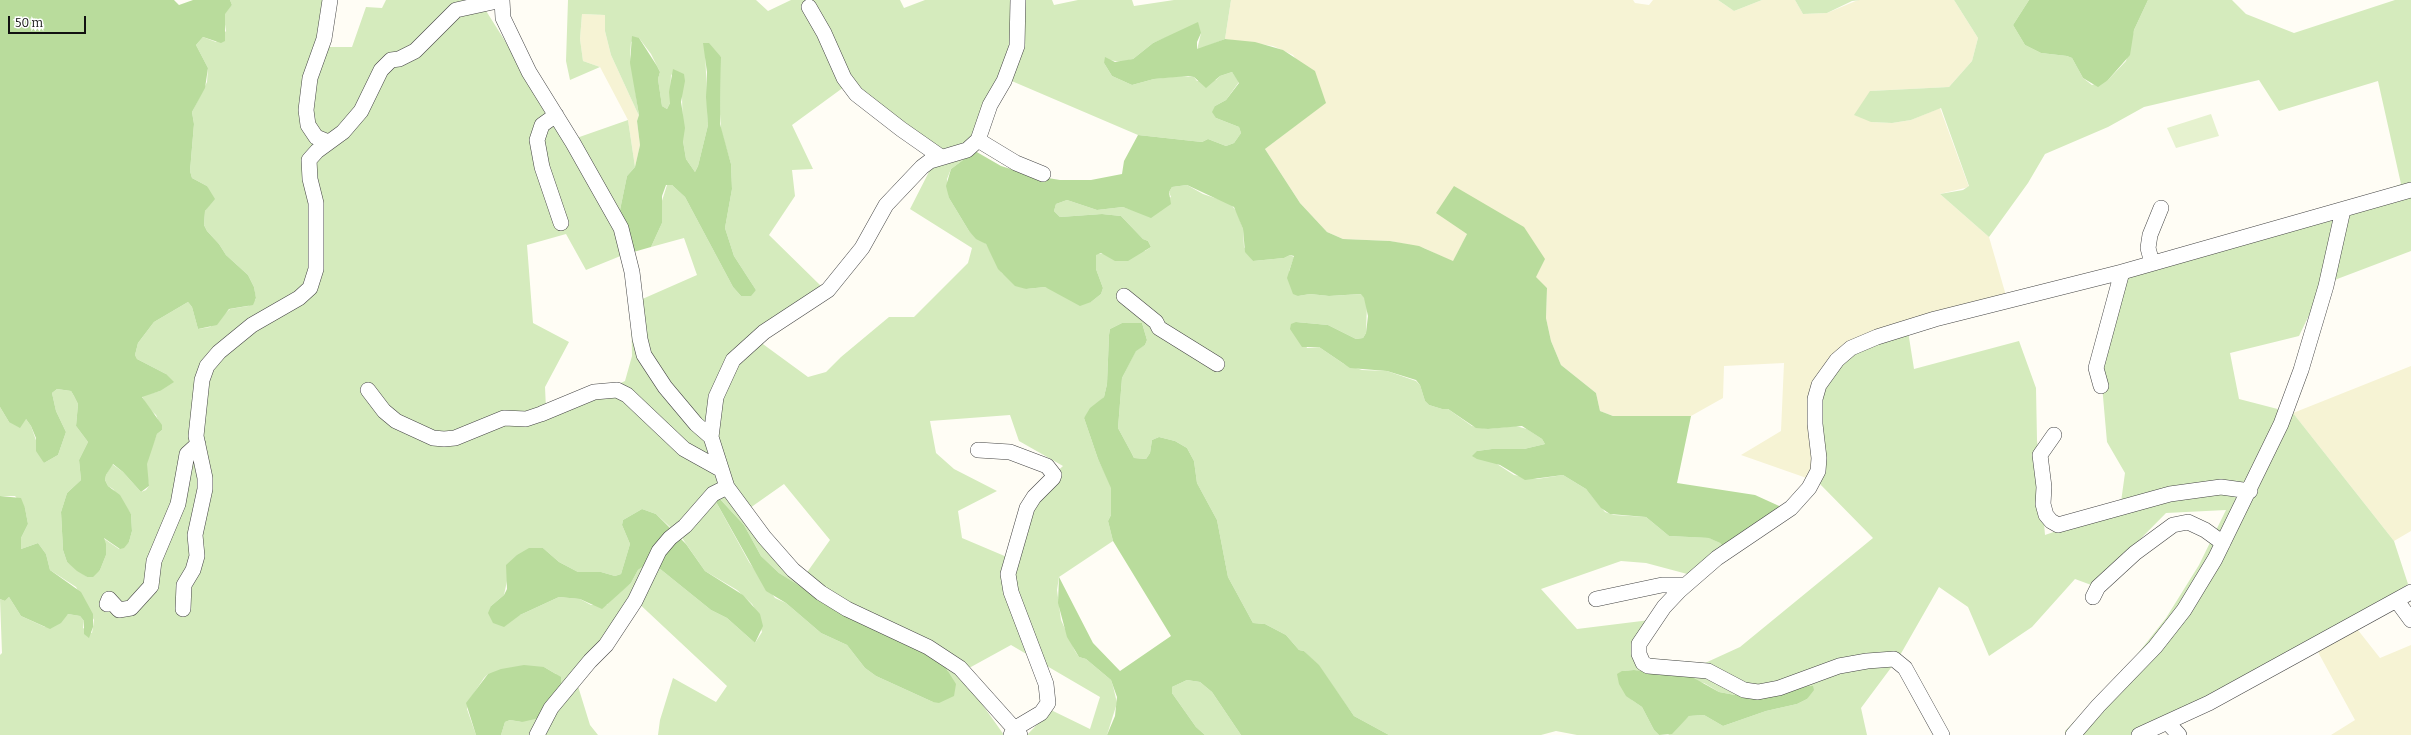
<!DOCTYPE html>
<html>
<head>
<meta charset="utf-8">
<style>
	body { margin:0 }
	#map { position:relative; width:2411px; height:735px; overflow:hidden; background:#fffdf5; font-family:Bitter,serif }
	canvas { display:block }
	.scale { position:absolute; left:8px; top:16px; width:78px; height:18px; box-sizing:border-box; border:2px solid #111; border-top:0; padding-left:5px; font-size:12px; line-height:14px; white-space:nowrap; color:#111; -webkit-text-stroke:3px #fff; paint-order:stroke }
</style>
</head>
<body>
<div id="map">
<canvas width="2411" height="735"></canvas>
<div class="scale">50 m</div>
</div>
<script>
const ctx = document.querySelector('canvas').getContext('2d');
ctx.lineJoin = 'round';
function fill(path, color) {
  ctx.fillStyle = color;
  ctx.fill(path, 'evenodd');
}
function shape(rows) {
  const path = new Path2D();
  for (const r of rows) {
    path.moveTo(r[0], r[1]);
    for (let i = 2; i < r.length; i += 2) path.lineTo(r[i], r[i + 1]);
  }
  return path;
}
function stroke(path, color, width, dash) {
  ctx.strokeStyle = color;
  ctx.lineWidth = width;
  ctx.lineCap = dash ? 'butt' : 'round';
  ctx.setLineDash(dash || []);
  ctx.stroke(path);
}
fill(shape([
	[1231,0,1633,0,1635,3,1649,5,1653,0,1718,0,1734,11,1762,0,1795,0,1803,14,1827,13,1858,0,1954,0,1978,38,1972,61,1949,87,1870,91,1871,122,1892,123,1911,120,1940,108,1969,187,1940,194,1989,237,2007,299,1908,331,1818,482,1741,455,1781,431,1784,363,1724,366,1723,398,1691,416,1613,416,1600,411,1596,393,1561,365,1551,341,1546,318,1547,288,1467,234,1453,262,1424,248,1390,241,1343,239,1327,232,1300,203,1265,149,1325,103,1293,55,1273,46,1225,39],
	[582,14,605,15,605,31,611,55,639,116,637,121,640,145,635,167,628,120,600,67,583,61,580,39],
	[2411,366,2411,531,2394,541,2293,413],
	[2354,625,2380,658,2411,645,2411,735,2331,735,2355,720,2312,641]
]), '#f6f3d4');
fill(shape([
	[230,0,335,0,328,47,352,47,366,7,382,8,386,0,496,0,483,6,568,141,628,120,635,167,627,176,620,210,623,255,586,270,566,234,527,245,533,323,569,342,545,387,546,409,599,393,625,381,632,356,631,304,697,275,684,238,651,247,662,223,661,204,667,185,672,185,685,197,733,287,741,296,756,290,734,256,725,228,732,189,731,164,721,130,720,114,721,57,705,48,708,125,698,166,695,172,686,159,683,141,682,95,671,74,670,103,667,109,662,106,658,79,660,72,651,54,639,38,631,42,630,55,639,116,611,55,605,31,605,15,582,14,580,39,583,61,600,67,570,80,566,61,568,0,756,0,768,11,791,0,900,0,904,8,925,0,1052,0,1054,5,1078,0,1132,0,1134,6,1174,0,1231,0,1225,39,1197,50,1201,33,1172,35,1153,43,1133,59,1121,62,1109,60,1104,63,1112,76,1132,85,1154,79,1181,76,1194,77,1197,81,1216,80,1220,76,1232,72,1239,82,1226,100,1215,106,1216,118,1239,127,1241,133,1234,143,1226,146,1208,139,1202,142,1138,135,1000,76,975,151,951,169,947,179,949,198,969,231,986,244,1002,273,1026,289,1045,287,1091,302,1101,294,1103,288,1096,269,1096,254,1145,251,1151,247,1148,241,1143,239,1121,216,1102,214,1060,217,1054,211,1056,204,1067,200,1097,210,1123,207,1135,211,1171,197,1169,192,1172,187,1187,185,1203,194,1230,203,1237,212,1243,229,1244,247,1253,261,1284,258,1290,255,1294,257,1289,271,1298,296,1310,294,1329,296,1362,294,1367,303,1366,333,1363,338,1356,339,1328,325,1296,322,1307,348,1319,347,1344,364,1362,370,1387,371,1416,381,1420,385,1425,401,1429,405,1442,409,1448,409,1472,426,1488,429,1516,426,1527,429,1542,439,1545,444,1524,449,1492,449,1477,451,1514,475,1537,479,1563,475,1586,489,1605,512,1614,515,1646,517,1669,536,1710,538,1720,543,1727,551,1691,575,1646,563,1621,561,1541,589,1577,629,1650,620,1645,658,1705,663,1740,647,1873,538,1818,482,1814,413,1836,360,1908,331,1914,369,2019,341,2036,388,2037,440,2045,535,2120,509,2125,473,2107,442,2101,374,2125,278,2329,213,2401,184,2378,81,2279,111,2259,80,2144,107,2108,127,2045,154,2028,183,1989,237,1940,194,1963,190,1969,186,1941,108,1911,120,1892,123,1871,122,1854,115,1870,91,1949,87,1972,61,1978,38,1954,0,2029,0,2013,25,2025,45,2041,53,2067,56,2072,58,2083,78,2092,85,2108,80,2126,61,2134,30,2148,0,2232,0,2246,14,2294,33,2395,0,2411,0,2411,251,2324,284,2299,336,2230,353,2239,399,2293,413,2394,541,2408,584,2354,625,2135,735,2066,735,2065,731,2128,666,2166,618,2199,565,2226,510,2166,513,2094,586,2075,579,2032,627,1989,656,1968,607,1939,587,1899,657,1861,708,1867,735,1668,735,1689,716,1704,715,1723,726,1766,711,1797,704,1807,699,1809,694,1735,695,1719,692,1704,683,1634,670,1622,671,1632,700,1642,707,1654,730,1659,735,1577,735,1556,731,1541,735,1389,735,1354,716,1318,665,1304,651,1299,650,1286,635,1265,624,1253,623,1228,577,1217,520,1197,483,1194,461,1187,448,1175,441,1159,437,1152,440,1150,453,1146,459,1134,458,1131,452,1118,428,1122,378,1136,350,1145,345,1147,340,1142,323,1122,323,1110,329,1109,335,1107,384,1104,397,1084,418,1098,459,1112,488,1111,515,1108,521,1113,541,1059,577,1057,590,1061,620,1075,651,1079,657,1086,659,1111,680,1113,686,1117,703,1107,735,1027,735,1051,710,1090,729,1100,697,1011,645,960,673,1004,735,658,735,660,720,673,678,716,702,727,686,633,598,577,683,590,725,598,735,501,735,505,722,510,720,522,722,556,674,544,667,538,667,488,674,484,678,470,699,467,709,476,735,0,735,0,655,2,653,0,599,5,601,9,597,21,616,45,627,68,614,80,616,84,621,83,628,92,633,94,620,76,587,50,570,46,554,38,543,21,549,21,538,28,524,25,508,15,496,0,496,0,407,9,422,26,419,31,426,44,463,58,455,66,432,56,411,52,393,57,389,71,391,74,396,78,404,76,426,88,442,79,460,81,480,67,493,61,512,63,550,67,562,87,577,100,570,106,555,103,538,119,549,129,542,132,531,131,514,113,489,108,486,105,480,106,475,112,464,123,472,141,492,146,490,149,486,146,469,148,457,157,434,162,430,156,415,147,407,142,396,160,391,166,374,137,359,135,355,138,343,154,322,188,302,192,307,198,329,210,327,230,309,248,306,256,299,254,287,248,275,226,255,219,244,207,231,204,225,205,211,211,202,207,186,192,178,190,171,194,124,192,112,207,82,208,68,196,45,203,37,216,42,226,31,224,18,225,13,232,5],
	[844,87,934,162,910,209,972,248,968,263,914,317,889,317,841,357,826,372,808,377,756,339,821,286,769,235,795,196,792,170,813,169,792,125],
	[1010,415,1019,441,1063,466,1033,494,1014,560,962,538,958,511,997,491,954,469,936,453,930,421],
	[784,484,830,540,803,578,740,515],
	[719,498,744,525,761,556,779,573,800,587,944,665,948,671,933,702,876,676,865,668,847,645,821,633,786,603,775,598,749,562,715,500],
	[642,509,656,514,682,538,705,571,737,590,752,604,755,609,762,632,755,643,727,618,711,610,654,564,648,563,638,570,631,583,609,600,607,605,591,605,580,599,559,597,520,615,491,606,504,595,507,581,543,548,559,562,578,572,601,572,615,576,621,574,630,544,622,525,623,520],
	[1718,0,1762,0,1734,11],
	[1795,0,1860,0,1852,1,1827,13,1803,14],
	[1187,680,1200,682,1212,692,1241,735,1205,735,1196,727,1172,693,1172,687]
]), '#d5ebbd');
fill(shape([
	[0,0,174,0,179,5,193,0,230,0,232,5,225,14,225,41,221,43,203,37,196,45,208,68,205,88,192,112,194,124,190,171,192,178,207,186,215,199,205,211,204,225,207,231,219,244,226,255,248,275,254,287,256,298,253,305,229,309,217,325,198,329,192,307,188,302,154,322,138,343,135,355,137,359,166,374,174,382,160,391,142,397,162,425,162,430,157,434,147,464,149,486,141,492,123,472,113,464,106,475,105,480,108,486,120,495,131,514,132,531,129,542,124,548,120,549,104,538,106,544,106,555,100,570,93,577,87,577,77,571,67,562,63,550,61,512,67,493,81,480,79,460,88,442,76,426,78,404,74,396,71,391,57,389,52,393,56,411,66,432,58,455,44,463,36,451,36,438,31,426,26,419,20,428,9,422,0,407],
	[2029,0,2148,0,2134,30,2130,55,2108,80,2098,87,2083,78,2072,58,2067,56,2041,53,2025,45,2013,25],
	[1198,22,1201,33,1197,42,1197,49,1225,39,1255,42,1283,50,1315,71,1326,103,1265,149,1300,203,1327,232,1343,239,1390,241,1419,246,1453,261,1467,234,1436,213,1454,186,1524,227,1545,259,1536,277,1547,288,1546,318,1551,341,1561,365,1596,393,1600,411,1613,416,1691,416,1677,483,1755,495,1788,510,1727,551,1720,543,1709,538,1669,536,1646,517,1610,514,1601,508,1586,489,1563,475,1525,480,1500,465,1477,459,1472,456,1477,451,1492,449,1524,449,1545,444,1542,439,1522,426,1488,429,1476,428,1448,409,1442,409,1429,405,1425,401,1420,385,1416,380,1387,371,1350,368,1319,347,1302,347,1290,329,1291,324,1296,322,1328,325,1356,339,1363,338,1366,333,1368,316,1364,298,1361,294,1329,296,1310,294,1298,296,1293,294,1287,278,1294,256,1290,255,1284,258,1253,261,1245,252,1243,229,1234,207,1187,185,1172,187,1169,192,1171,204,1151,218,1123,207,1097,210,1067,200,1056,204,1054,211,1060,217,1102,214,1121,216,1143,239,1148,241,1151,247,1128,261,1115,261,1101,253,1096,255,1096,269,1103,288,1101,294,1091,302,1080,306,1045,287,1026,289,1015,286,998,269,986,244,976,239,969,231,949,198,946,186,951,169,975,151,1001,166,1030,175,1060,180,1091,180,1122,174,1124,161,1138,135,1202,142,1208,139,1226,146,1234,143,1241,133,1239,127,1216,118,1212,112,1215,106,1226,100,1239,83,1232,72,1220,76,1206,88,1194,77,1188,76,1154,79,1132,85,1112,76,1104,63,1105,57,1115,62,1133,59,1153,43],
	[632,36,639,38,657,66,660,72,658,79,662,106,667,109,670,103,669,92,673,69,684,74,685,81,681,102,685,128,683,141,686,159,695,172,698,166,708,125,706,97,707,72,703,43,709,43,721,57,720,124,731,164,732,189,725,228,734,256,756,290,751,296,741,296,733,287,685,197,672,185,666,185,662,196,662,223,651,247,623,255,620,210,627,176,635,167,640,145,637,121,639,115,630,63],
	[1122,323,1142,323,1147,340,1145,345,1136,351,1122,378,1118,428,1131,452,1134,458,1146,459,1150,453,1152,440,1159,437,1175,441,1187,448,1194,461,1197,483,1217,520,1228,577,1253,623,1265,624,1286,635,1299,650,1304,651,1319,665,1354,716,1389,735,1241,735,1212,692,1200,682,1187,680,1172,687,1172,693,1196,727,1205,735,1107,735,1115,716,1117,697,1111,680,1086,659,1079,657,1067,637,1058,603,1059,577,1093,643,1120,671,1171,636,1113,541,1108,521,1111,515,1111,488,1098,459,1084,418,1090,408,1104,397,1107,384,1109,335,1110,329],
	[0,496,21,498,25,508,28,524,21,538,21,549,38,543,46,554,50,570,81,592,93,614,93,627,89,638,84,634,84,621,80,616,68,614,61,623,50,629,21,616,9,597,5,601,0,599],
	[719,498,744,525,761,556,779,573,806,590,826,595,944,665,956,684,954,696,939,703,933,702,876,676,865,668,847,645,821,633,786,603,766,591,715,500],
	[642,509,656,514,686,544,705,571,743,595,760,614,763,626,755,643,727,618,711,610,654,564,648,563,638,570,631,583,602,609,580,599,559,597,520,615,504,627,493,623,488,613,491,606,504,595,507,589,506,565,517,555,529,548,543,548,559,562,578,572,601,572,615,576,621,574,630,544,622,525,623,520],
	[524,665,544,667,561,677,561,684,540,716,535,719,522,722,510,720,505,722,501,735,476,735,466,703,488,674,501,669],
	[1634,670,1692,677,1719,692,1735,695,1795,687,1813,686,1814,690,1807,699,1797,704,1766,711,1723,726,1704,715,1689,716,1672,734,1659,735,1654,730,1642,707,1626,696,1619,684,1617,674,1622,671]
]), '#b9dc9c');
fill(shape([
	[2211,114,2219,136,2176,148,2167,128]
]), '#e6f2cf');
const minor = shape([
	[502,0,503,18,529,72,573,143,621,228,632,272,640,339,644,355,665,387,696,424,711,437],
	[1018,0,1017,46,1004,81,990,105,978,140,967,150,930,161,922,167,886,205,862,248,828,290,764,332,733,360,716,397,711,437,727,487,764,537,793,570,821,593,847,609,928,647,960,668,1020,735],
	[809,7,824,33,844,78,856,94,901,129,941,157],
	[556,115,542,125,537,140,542,167,561,223],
	[978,140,1016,163,1043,174],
	[328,142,316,137,308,125,306,110,310,78,324,39,330,0],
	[2152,263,2148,248,2150,235,2161,208],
	[1124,296,1156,322,1159,328,1217,364],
	[2101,386,2096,368,2122,272],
	[368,390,384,411,396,421,433,438,444,439,455,438,504,418,526,419,541,414,594,392,617,390,627,395,684,449,720,469],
	[2054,435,2040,455,2044,487,2043,504,2046,515,2051,521,2058,525,2170,494,2221,487,2250,491],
	[978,450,1010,452,1047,466,1054,475,1053,478,1034,497,1027,508,1008,574,1011,592,1046,684,1048,703,1041,713,1014,729,1011,735],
	[2093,597,2098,587,2135,553,2173,525,2188,522,2205,530,2223,543],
	[1596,599,1662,585,1685,585],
	[2397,601,2411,620],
	[107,604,109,599,119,610,131,608,151,586,154,561,178,504,187,454,198,444],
	[183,609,184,585,193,570,197,556,195,535,205,489,205,478,196,436,202,380,207,366,219,352,252,325,299,298,310,288,316,269,316,203,310,179,309,160,317,151,343,132,361,111,381,70,391,60,399,59,415,51,456,10,502,0],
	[2168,723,2179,735],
	[537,735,551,708,590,661,606,645,635,601,659,551,670,538,685,526,713,494,727,487],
	[1942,735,1905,668,1894,659,1867,661,1839,666,1779,688,1758,692,1744,690,1708,671,1648,666,1643,663,1639,654,1639,644,1664,607,1679,591,1717,558,1791,508,1809,488,1818,471,1819,458,1815,424,1815,399,1819,385,1837,360,1851,348,1877,337,1935,319,2122,272,2411,190],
	[2073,735,2098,706,2155,647,2184,610,2215,559,2281,424,2301,370,2326,286,2343,210],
	[2139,735,2209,703,2411,592]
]);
stroke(minor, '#444', 16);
stroke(minor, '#fff', 15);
</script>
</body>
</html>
